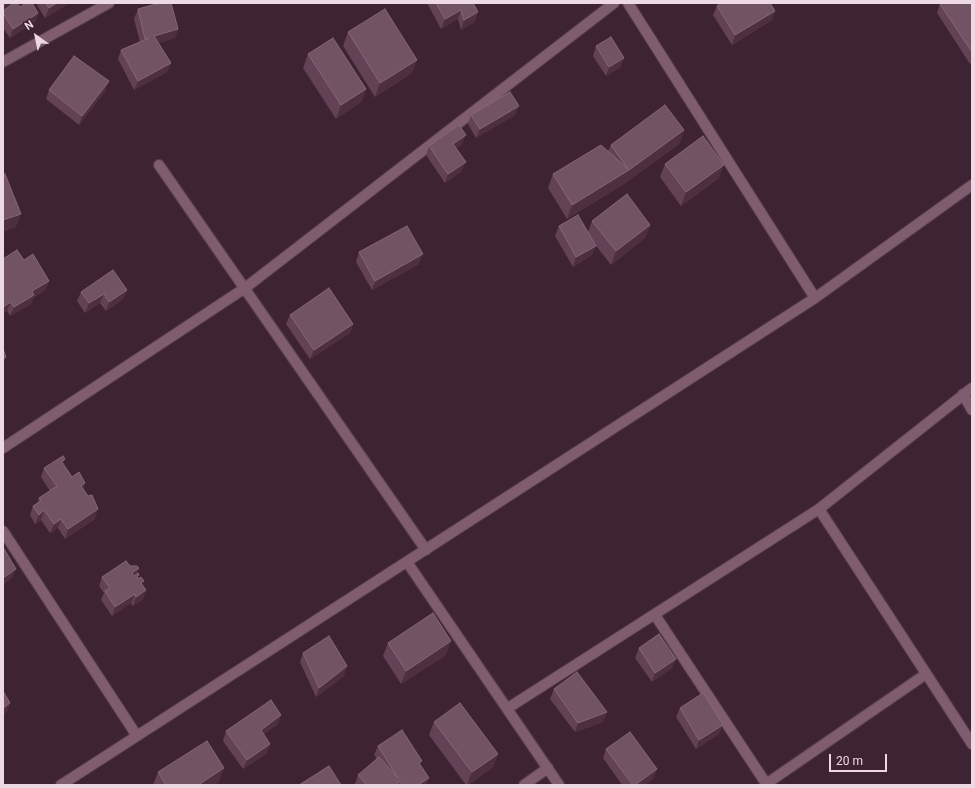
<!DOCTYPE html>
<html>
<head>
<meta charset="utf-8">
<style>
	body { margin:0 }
	#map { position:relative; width:975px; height:788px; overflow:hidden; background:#3e2332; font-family:Roboto,sans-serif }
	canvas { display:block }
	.frame { position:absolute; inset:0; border:4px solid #ecd9e3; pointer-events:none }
	.north { position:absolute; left:16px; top:16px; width:40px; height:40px; -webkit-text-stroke:3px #3e2332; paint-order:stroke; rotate:327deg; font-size:11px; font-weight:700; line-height:16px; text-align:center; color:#ecd9e3 }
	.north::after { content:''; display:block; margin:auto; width:14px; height:18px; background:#ecd9e3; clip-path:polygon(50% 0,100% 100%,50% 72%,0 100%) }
	.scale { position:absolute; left:829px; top:754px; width:58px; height:18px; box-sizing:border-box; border:2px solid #ecd9e3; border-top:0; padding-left:5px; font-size:12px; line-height:14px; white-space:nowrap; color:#ecd9e3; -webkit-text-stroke:3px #3e2332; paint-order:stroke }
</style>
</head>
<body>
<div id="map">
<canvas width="975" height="788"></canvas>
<div class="frame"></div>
<div class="north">N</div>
<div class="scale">20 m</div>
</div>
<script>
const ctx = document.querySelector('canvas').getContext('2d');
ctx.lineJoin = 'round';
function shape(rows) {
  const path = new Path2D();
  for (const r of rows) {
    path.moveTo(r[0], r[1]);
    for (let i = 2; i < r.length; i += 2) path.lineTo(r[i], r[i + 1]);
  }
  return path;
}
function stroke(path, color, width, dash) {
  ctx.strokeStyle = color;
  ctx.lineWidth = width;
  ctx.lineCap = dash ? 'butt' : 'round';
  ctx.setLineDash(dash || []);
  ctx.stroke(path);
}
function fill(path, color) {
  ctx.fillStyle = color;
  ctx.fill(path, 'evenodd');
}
const minor = shape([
	[628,3,815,298],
	[3,62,109,3],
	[159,165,426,550],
	[963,394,972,410],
	[3,448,245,288,614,3],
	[819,509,972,744],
	[3,531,137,736],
	[407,562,559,785],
	[655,615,767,785],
	[508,708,819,509,972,388],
	[766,784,926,674],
	[61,785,815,298,972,185],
	[524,785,548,768]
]);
stroke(minor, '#5a404e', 12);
stroke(minor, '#7f5d6f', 10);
fill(shape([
	[3,3,20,7,38,13,35,22,10,38,3,28],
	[38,3,69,3,45,18,37,5],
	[427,3,473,3,475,22,461,30,458,19,441,29],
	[972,3,972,62,970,64,937,13,940,4],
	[717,6,775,11,772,20,732,45,713,15],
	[138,9,178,29,175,38,158,43,171,63,167,72,134,90,118,59,121,50,140,42,134,19],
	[348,32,412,73,375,97,343,46],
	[596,46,621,67,606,76,593,56],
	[308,54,366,89,361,102,336,119,303,68],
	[109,81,105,91,79,125,46,99,49,90],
	[471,115,515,115,476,138,468,124],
	[684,130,679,144,624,184,567,219,548,188,553,174,608,151,611,145],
	[462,144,456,148,462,171,445,183,426,155,429,146],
	[665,164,719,178,681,206,660,177],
	[592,221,650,225,645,238,611,265,594,243,592,255,573,267,555,236,559,226,588,232],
	[359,252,419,264,372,290,356,262],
	[24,260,49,281,45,290,33,298,31,304,10,316,7,311],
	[127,290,123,299,106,311,100,303,85,313,77,301,81,292],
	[290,315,353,324,350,333,310,359,286,324],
	[63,464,72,477,85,483,83,489,95,519,65,539,58,528,50,533,41,520,35,524,30,515,33,506,37,504,39,498,50,491,41,477,44,468],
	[130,566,139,568,137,574,138,578,142,586,143,599,133,606,131,603,112,616,101,600,104,593,99,586,102,577],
	[388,643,446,655,401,684,383,656],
	[639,648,676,659,672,668,652,682,635,658],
	[303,653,344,676,316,697,300,662],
	[554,689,607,712,603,722,575,732,550,699],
	[680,708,719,734,696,749,676,717],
	[434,722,498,754,493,767,468,785,466,785,429,735],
	[278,724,264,734,267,753,243,769,223,741,226,731],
	[378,746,420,765,426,785,356,785,355,784,358,775,377,759,374,755],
	[606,749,654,778,645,785,622,785,603,758],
	[158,772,219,782,214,785,153,785]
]), '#624254');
fill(shape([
	[4,3,15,3,3,11,3,4],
	[57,3,69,3,45,18,49,8],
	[461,10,458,19,441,29,445,19],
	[775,11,772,20,732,45,735,35],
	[478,12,475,22,461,30,464,20],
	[38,13,35,22,10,38,13,29],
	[178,29,175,38,150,45,154,36],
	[624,58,621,67,606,76,609,67],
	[417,60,412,73,375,97,380,83],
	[171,63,167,72,134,90,138,81],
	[109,81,105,91,79,125,82,116],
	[366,89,361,102,336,119,341,105],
	[519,106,515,115,476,138,480,129],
	[684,130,679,144,624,184,567,219,572,205],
	[466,135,462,144,449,153,453,144],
	[466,162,462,171,445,183,448,174],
	[724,165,719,178,681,206,686,192],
	[21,214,16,227,3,232,3,220],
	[650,225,645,238,611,265,616,251],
	[596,246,592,255,573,267,576,257],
	[423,254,419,264,372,290,375,281],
	[49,281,45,290,33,298,31,304,10,316,14,307,32,291],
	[127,290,123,299,106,311,109,302],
	[104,294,100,303,85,313,89,303],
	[11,302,7,311,3,314,3,307],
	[353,324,350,333,310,359,314,350],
	[6,357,3,366,3,359],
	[85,483,82,492,81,486],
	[98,509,95,519,65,539,68,529],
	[44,510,41,520,35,524,39,515],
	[61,519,58,528,50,533,54,524],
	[139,568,136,577,128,582,132,573],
	[16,569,12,578,3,585,3,578],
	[146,590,143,599,133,606,136,597],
	[135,594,131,603,112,616,115,607],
	[451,641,446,655,401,684,406,671],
	[676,659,672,668,652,682,655,673],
	[347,666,344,676,316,697,319,688],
	[10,703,7,712,3,715,3,708],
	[607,712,603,722,575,732,578,723],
	[281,715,278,724,257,739,261,730],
	[723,725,719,734,696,749,699,740],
	[270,744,267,753,243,769,247,760],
	[498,754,493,767,468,785,467,785,472,772],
	[224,768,219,782,214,785,198,785],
	[657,769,654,778,645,785,635,785],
	[429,778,426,785,418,785]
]), '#4e2f40');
const building = shape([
	[14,3,17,3,20,7,26,3,32,3,38,13,13,29,3,13,3,11,14,3],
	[45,3,57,3,49,8,45,3],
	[160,3,171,3,178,29,154,36,171,63,138,81,121,50,149,38,145,39,138,9,160,3],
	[436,3,473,3,478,12,464,20,461,10,445,19,436,3],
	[721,3,770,3,775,11,735,35,717,6,721,3],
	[941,3,972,3,972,52,940,4,941,3],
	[385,9,417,60,380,83,348,32,385,9],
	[611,37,624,58,609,67,596,46,611,37],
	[333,38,366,89,341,105,308,54,333,38],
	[74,56,109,81,82,116,49,90,74,56],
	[510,92,519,106,480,129,471,115,510,92],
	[665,105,684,130,629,170,572,205,553,174,601,145,628,169,611,145,665,105],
	[459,125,466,135,453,144,466,162,448,174,429,146,459,125],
	[703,136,724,165,686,192,665,164,703,136],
	[5,174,21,214,3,220,3,175,5,174],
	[627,194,650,225,616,251,592,221,627,194],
	[578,215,596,246,576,257,559,226,578,215],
	[407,226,423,254,375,281,359,252,407,226],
	[17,250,24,260,33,254,49,281,32,291,34,295,14,307,11,302,3,307,3,259,17,250],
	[113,270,127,290,109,302,104,294,89,303,81,292,113,270],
	[329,288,353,324,314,350,290,315,329,288],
	[3,349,6,357,3,359,3,349],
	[63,456,65,459,62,462,72,477,79,472,85,483,81,486,88,496,92,495,98,509,68,529,61,519,54,524,44,510,39,515,33,506,41,501,39,498,57,486,44,468,63,456],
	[3,547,16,569,3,578,3,547],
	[126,561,130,566,137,566,139,568,132,573,134,576,138,573,139,575,137,577,138,579,141,577,144,581,141,583,146,590,136,597,135,594,115,607,105,591,110,588,102,577,126,561],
	[433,613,451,641,406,671,388,643,433,613],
	[659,634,676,659,655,673,639,648,659,634],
	[329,636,347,666,319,688,303,653,329,636],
	[577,672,607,712,578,723,554,689,577,672],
	[3,691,10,703,3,708,3,691],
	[703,693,723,725,699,740,680,708,703,693],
	[271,700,281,715,261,730,270,744,247,760,226,731,271,700],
	[460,703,498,754,472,772,434,722,460,703],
	[402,730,422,761,419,763,429,778,418,785,403,785,400,781,396,785,367,785,358,775,379,757,398,778,378,746,402,730],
	[630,732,657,769,635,785,633,785,606,749,630,732],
	[207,741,224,768,198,785,166,785,158,772,207,741],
	[329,766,341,785,299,785,329,766]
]);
fill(building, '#715363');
stroke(building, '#846877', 1);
</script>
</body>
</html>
